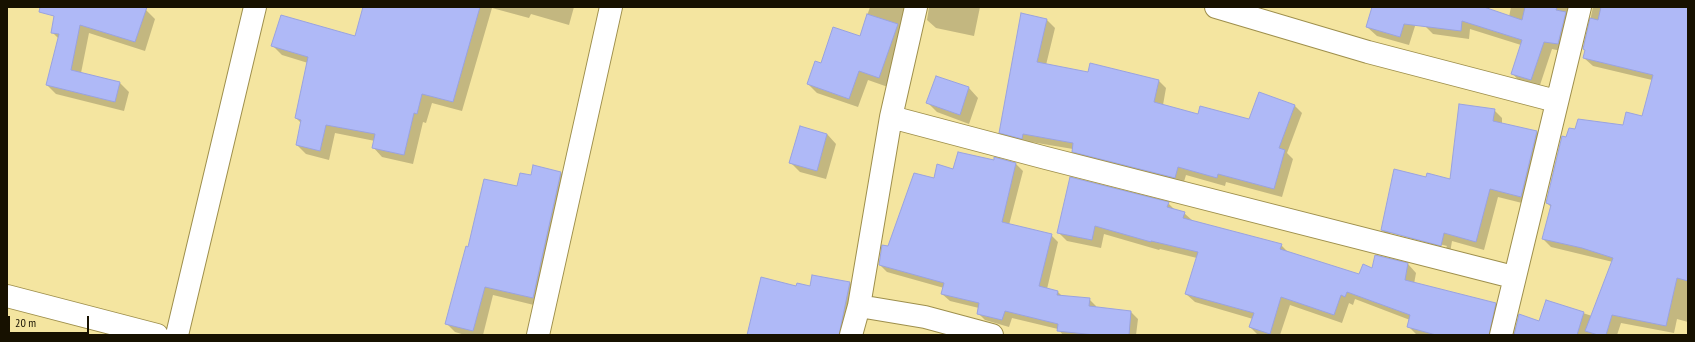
<!DOCTYPE html>
<html>
<head>
<meta charset="utf-8">
<style>
	body { margin:0 }
	#map { position:relative; width:1695px; height:342px; overflow:hidden; background:#f4e5a0; font-family:"PT Sans Narrow",sans-serif }
	canvas { display:block }
	.frame { position:absolute; inset:0; border:8px solid #171100; pointer-events:none }
	.scale { position:absolute; left:8px; top:316px; width:81px; height:18px; box-sizing:border-box; border:2px solid #171100; border-top:0; padding-left:5px; font-size:12px; line-height:14px; white-space:nowrap; color:#171100; -webkit-text-stroke:3px #f4e5a0; paint-order:stroke }
</style>
</head>
<body>
<div id="map">
<canvas width="1695" height="342"></canvas>
<div class="frame"></div>
<div class="scale">20 m</div>
</div>
<script>
const ctx = document.querySelector('canvas').getContext('2d');
ctx.lineJoin = 'round';
function fill(path, color) {
  ctx.fillStyle = color;
  ctx.fill(path, 'evenodd');
}
function shape(rows) {
  const path = new Path2D();
  for (const r of rows) {
    path.moveTo(r[0], r[1]);
    for (let i = 2; i < r.length; i += 2) path.lineTo(r[i], r[i + 1]);
  }
  return path;
}
function stroke(path, color, width, dash) {
  ctx.strokeStyle = color;
  ctx.lineWidth = width;
  ctx.lineCap = dash ? 'butt' : 'round';
  ctx.setLineDash(dash || []);
  ctx.stroke(path);
}
fill(shape([
	[57,7,136,7,146,10,155,19,145,51,89,33,81,73,120,83,129,92,124,111,56,94,47,85,59,39,52,32],
	[410,7,574,7,569,25,531,14,529,18,492,8,462,111,432,103,426,123,423,122,413,164,382,157,373,147,375,141,335,133,329,160,306,154,297,145,302,124,296,118,308,63,282,55,273,46,356,37],
	[870,7,916,7,888,87,868,80,858,107,817,93,808,84,822,64,860,37],
	[929,7,980,7,974,36,936,28,927,20],
	[1373,7,1385,7,1416,23,1409,45,1377,36,1367,27],
	[1430,7,1481,7,1509,17,1511,7,1579,7,1566,52,1552,49,1539,88,1520,82,1512,73,1521,45,1470,29,1469,39,1433,34,1425,26],
	[1593,7,1642,7,1688,37,1688,322,1677,319,1674,333,1621,323,1617,335,1514,335,1520,315,1540,322,1547,301,1592,316,1613,262,1551,247,1543,239,1551,207,1547,203,1567,138,1576,131,1624,126,1643,117,1652,80,1593,66,1584,58,1586,51,1584,49],
	[1047,20,1055,28,1046,65,1089,73,1158,80,1166,88,1163,105,1198,115,1250,120,1294,105,1302,113,1287,153,1293,159,1282,197,1226,182,1225,186,1186,175,1183,185,1081,159,1073,151,1073,149,1031,142,1030,146,1008,140,1000,132],
	[936,77,969,88,978,98,969,124,937,112,928,103],
	[1494,110,1502,118,1502,124,1537,132,1545,140,1530,205,1498,197,1484,250,1452,241,1450,253,1390,238,1382,230,1427,178,1450,180],
	[1390,232,1447,246,1446,248,1390,234],
	[827,134,836,144,826,179,800,172,791,163],
	[994,162,1016,164,1023,171,1009,225,1051,235,1058,242,1047,289,1058,292,1062,296,1089,299,1096,306,1096,308,1131,312,1138,319,1136,335,1063,335,1058,329,1012,318,1009,327,985,320,978,313,979,308,950,301,942,294,944,288,887,272,880,265,889,248,934,179,954,170],
	[534,167,561,173,570,182,542,307,493,295,483,335,465,335,455,332,447,324,468,248,517,187,531,176],
	[1168,203,1175,210,1184,213,1193,221,1281,245,1288,252,1360,276,1373,269,1376,256,1408,264,1416,273,1414,284,1495,304,1504,312,1499,335,1417,335,1408,326,1410,320,1355,299,1353,305,1349,303,1342,323,1290,305,1280,335,1258,335,1250,327,1253,319,1195,302,1186,294,1197,258,1160,249,1159,250,1104,234,1101,248,1067,241,1058,232],
	[813,276,850,283,858,291,848,335,748,335,797,287,811,287]
]), '#0003');
const building = shape([
	[40,7,147,7,135,42,80,25,71,70,120,82,115,102,46,85,59,34,51,33,54,16,39,12,40,7],
	[363,7,480,7,453,102,422,94,417,114,414,113,404,155,372,148,375,134,326,125,320,151,296,145,301,120,295,118,308,57,271,46,281,15,355,36,363,7],
	[1372,7,1484,7,1522,20,1525,7,1557,7,1556,10,1566,12,1558,44,1544,42,1531,80,1511,74,1522,40,1462,21,1461,31,1404,24,1400,37,1366,27,1372,7],
	[1601,7,1688,7,1688,281,1677,278,1666,326,1612,315,1606,335,1598,335,1585,331,1613,258,1582,248,1542,239,1551,205,1546,203,1562,136,1566,137,1569,128,1575,129,1578,119,1623,125,1626,112,1642,116,1653,75,1583,58,1585,50,1583,49,1590,18,1598,20,1601,7],
	[1021,13,1047,19,1037,62,1088,72,1090,63,1159,80,1154,102,1198,114,1200,106,1249,119,1259,92,1295,105,1279,148,1285,150,1274,189,1218,174,1217,178,1178,167,1175,178,1072,152,1073,143,1023,134,1022,139,999,133,1021,13],
	[867,14,898,24,879,78,859,71,849,99,807,84,815,61,821,63,833,27,860,36,867,14],
	[936,76,969,87,960,115,926,103,936,76],
	[1459,104,1495,109,1493,121,1537,131,1521,197,1490,189,1476,242,1444,233,1441,246,1381,230,1394,169,1426,177,1427,173,1450,179,1459,104],
	[800,126,827,134,817,171,789,163,800,126],
	[958,152,994,160,994,157,1016,163,1002,222,1052,234,1039,286,1058,291,1057,295,1090,298,1089,306,1131,311,1129,335,1095,335,1057,331,1058,324,1005,311,1002,320,977,314,979,303,941,294,944,283,879,265,882,245,888,246,914,173,934,178,937,164,953,169,958,152],
	[533,165,561,172,533,298,485,287,473,331,445,324,466,246,468,247,484,179,517,186,520,173,531,175,533,165],
	[1070,177,1169,202,1167,207,1185,212,1183,218,1282,244,1280,249,1359,274,1363,264,1372,268,1375,255,1408,263,1405,280,1496,303,1489,335,1436,335,1407,327,1410,315,1347,292,1345,297,1341,295,1334,315,1281,297,1270,334,1249,327,1254,313,1185,294,1198,252,1151,241,1151,242,1095,226,1092,240,1057,233,1070,177],
	[812,275,850,282,839,335,747,335,761,277,796,286,797,283,810,286,812,275],
	[1546,300,1584,312,1577,335,1514,335,1519,314,1539,321,1546,300]
]);
fill(building, '#afb9f7');
stroke(building, '#99a2df', 1);
const street = shape([
	[1216,7,1368,52,1556,101],
	[891,117,1046,158,1513,277],
	[7,296,157,335],
	[859,306,925,317,992,335],
	[177,335,255,7],
	[538,335,611,7],
	[851,335,859,306,891,117,916,7],
	[1501,335,1580,7]
]);
stroke(street, '#9e8f4c', 24);
stroke(street, '#fff', 22);
</script>
</body>
</html>
